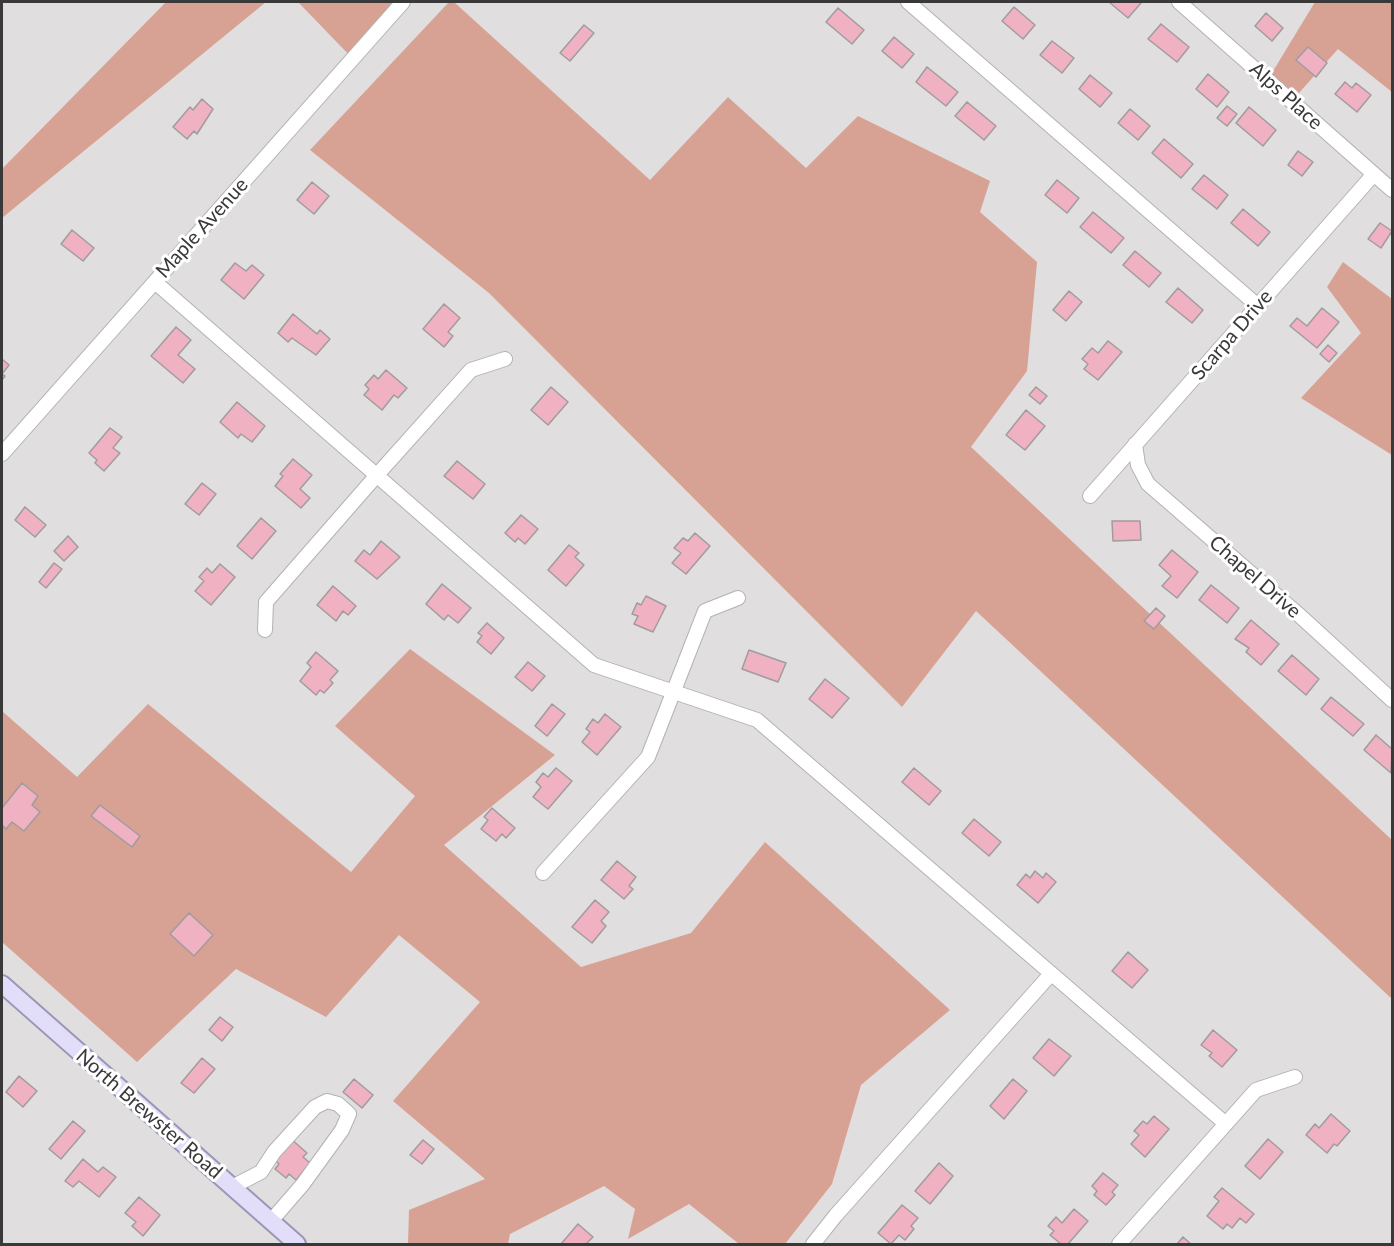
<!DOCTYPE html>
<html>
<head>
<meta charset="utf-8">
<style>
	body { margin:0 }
	#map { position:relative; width:1394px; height:1246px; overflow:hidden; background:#e1dee0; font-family:Lato,sans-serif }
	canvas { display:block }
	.frame { position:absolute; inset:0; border:3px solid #3a393a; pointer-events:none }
</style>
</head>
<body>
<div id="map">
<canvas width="1394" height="1246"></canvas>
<div class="frame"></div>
</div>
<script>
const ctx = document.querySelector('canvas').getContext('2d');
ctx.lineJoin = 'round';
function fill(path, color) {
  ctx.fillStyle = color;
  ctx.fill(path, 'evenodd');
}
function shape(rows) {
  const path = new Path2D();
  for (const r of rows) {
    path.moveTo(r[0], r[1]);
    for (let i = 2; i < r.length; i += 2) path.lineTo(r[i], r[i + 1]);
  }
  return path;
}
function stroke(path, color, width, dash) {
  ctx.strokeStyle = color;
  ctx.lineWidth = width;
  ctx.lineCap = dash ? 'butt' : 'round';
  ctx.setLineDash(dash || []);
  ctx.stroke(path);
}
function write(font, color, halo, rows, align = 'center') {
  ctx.font = font + ' Lato,sans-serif';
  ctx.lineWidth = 6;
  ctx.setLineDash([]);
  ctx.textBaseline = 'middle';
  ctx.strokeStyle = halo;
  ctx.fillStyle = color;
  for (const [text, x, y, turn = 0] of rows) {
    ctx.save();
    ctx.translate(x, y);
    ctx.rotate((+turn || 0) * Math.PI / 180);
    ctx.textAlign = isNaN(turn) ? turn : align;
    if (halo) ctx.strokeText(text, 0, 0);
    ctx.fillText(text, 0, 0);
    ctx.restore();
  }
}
fill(shape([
	[166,2,266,2,2,218,2,169],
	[298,2,406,2,355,61],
	[449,2,454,2,650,180,728,97,806,168,858,116,990,181,980,212,1037,262,1027,371,971,447,1392,840,1392,999,976,611,902,707,489,293,310,150],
	[1315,2,1392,2,1392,92,1338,49,1291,102,1267,81],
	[1343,262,1392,299,1392,455,1301,398,1361,333,1327,287],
	[410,649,555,755,444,845,581,967,691,933,765,842,950,1010,861,1085,832,1184,785,1244,739,1244,689,1204,628,1239,635,1209,604,1186,510,1234,508,1244,408,1244,409,1210,485,1179,393,1101,480,1002,399,935,326,1017,236,969,137,1062,2,942,2,711,77,777,148,704,351,872,415,796,335,726]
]), '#d7a293');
const building = shape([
	[1109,2,1139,2,1141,3,1128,18,1109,2],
	[1014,7,1035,25,1023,39,1002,21,1014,7],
	[838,8,864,30,852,44,826,22,838,8],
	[1266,13,1283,28,1272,41,1255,26,1266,13],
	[1161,24,1189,47,1177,62,1148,39,1161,24],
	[584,25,594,33,570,61,560,53,584,25],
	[894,37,914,54,902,68,882,51,894,37],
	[1052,41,1074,58,1062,73,1040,55,1052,41],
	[1308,47,1327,63,1316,77,1296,60,1308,47],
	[927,67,958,92,946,106,916,82,927,67],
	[1208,74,1229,92,1217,107,1196,89,1208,74],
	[1090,75,1112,93,1100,107,1079,89,1090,75],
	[1345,82,1352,88,1356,83,1371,95,1357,112,1335,94,1345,82],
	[202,99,213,109,197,134,194,131,187,139,173,127,190,107,193,110,202,99],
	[967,102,996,126,984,140,955,116,967,102],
	[1227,106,1237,114,1227,126,1217,118,1227,106],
	[1249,107,1276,130,1263,146,1236,123,1249,107],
	[1130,109,1150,126,1138,140,1118,123,1130,109],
	[1164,139,1193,164,1181,178,1152,153,1164,139],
	[1298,151,1313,162,1302,176,1288,165,1298,151],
	[1204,175,1228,195,1217,209,1192,189,1204,175],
	[1057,180,1079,198,1067,213,1045,195,1057,180],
	[312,182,329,196,314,214,297,200,312,182],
	[1243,209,1270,232,1258,246,1231,223,1243,209],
	[1093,212,1124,238,1111,253,1080,227,1093,212],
	[1380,223,1392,231,1381,248,1368,239,1380,223],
	[72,230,94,248,83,261,61,244,72,230],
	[1135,251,1161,273,1149,287,1123,265,1135,251],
	[235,263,246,271,252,265,264,275,244,299,221,280,235,263],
	[1178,288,1203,310,1192,323,1166,302,1178,288],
	[1069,291,1082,302,1066,321,1053,310,1069,291],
	[444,304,460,318,448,332,453,336,444,347,423,329,444,304],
	[1322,308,1339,322,1317,348,1290,326,1297,318,1307,326,1322,308],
	[293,314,317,334,320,330,330,339,316,355,292,338,288,342,278,333,293,314],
	[176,327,191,340,178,355,195,369,183,383,151,356,176,327],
	[1108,341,1122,352,1098,380,1084,369,1088,364,1082,359,1092,348,1098,353,1108,341],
	[1328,345,1337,353,1329,362,1320,354,1328,345],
	[2,359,9,365,2,374,5,376,2,380,2,359],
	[386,370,407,388,398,398,394,395,382,410,364,395,369,389,365,385,374,375,378,379,386,370],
	[551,387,568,402,548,425,531,410,551,387],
	[1036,387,1047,396,1040,404,1029,395,1036,387],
	[237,402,265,426,252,442,241,434,238,438,220,422,237,402],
	[1026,410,1045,426,1025,450,1006,435,1026,410],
	[110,428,122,437,113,448,120,453,104,471,95,463,97,460,89,453,110,428],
	[293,459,312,475,300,489,310,498,301,508,275,486,283,476,280,474,293,459],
	[457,461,485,484,473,499,444,476,457,461],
	[202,483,216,494,199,515,185,504,202,483],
	[25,507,46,525,35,537,15,520,25,507],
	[521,515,538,529,525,544,518,538,515,542,505,533,521,515],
	[261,518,276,531,252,559,237,546,261,518],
	[1112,521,1140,521,1141,540,1113,541,1112,521],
	[695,533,710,546,686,574,672,563,681,553,674,548,683,538,688,541,695,533],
	[68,536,78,547,64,561,54,551,68,536],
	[381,541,400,557,377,579,355,561,364,550,370,555,381,541],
	[569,545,579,553,575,557,584,565,566,586,548,570,569,545],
	[1172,550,1198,572,1177,598,1162,586,1171,576,1159,565,1172,550],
	[54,563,62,569,46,588,39,582,54,563],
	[220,564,235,577,211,605,195,591,204,581,199,577,207,568,212,573,220,564],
	[442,584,471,608,458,623,448,615,444,620,426,604,442,584],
	[1211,585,1239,608,1227,623,1199,600,1211,585],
	[333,586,356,606,348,615,343,611,336,621,317,605,333,586],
	[646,596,666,606,653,632,634,624,638,616,632,614,637,603,641,605,646,596],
	[1156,608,1165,616,1154,629,1144,621,1156,608],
	[1251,620,1279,644,1261,665,1246,652,1249,648,1235,639,1251,620],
	[487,623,504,638,491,654,477,642,482,636,478,633,487,623],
	[749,650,786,663,778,682,742,669,749,650],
	[316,652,338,671,330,680,333,683,324,693,320,690,316,695,300,681,311,667,307,663,316,652],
	[1292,655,1319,679,1306,695,1278,671,1292,655],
	[528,662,545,676,532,691,515,677,528,662],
	[825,679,849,698,832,718,809,699,825,679],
	[1331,697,1364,724,1353,736,1321,709,1331,697],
	[552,704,565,714,547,736,535,726,552,704],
	[605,714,621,727,597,755,582,742,590,732,586,729,593,719,598,723,605,714],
	[1376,735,1392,749,1391,773,1364,750,1376,735],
	[556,768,572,781,548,809,533,797,541,787,536,782,543,773,548,777,556,768],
	[914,768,941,791,929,805,902,782,914,768],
	[22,783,38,796,32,805,40,812,24,831,12,822,6,829,2,825,2,808,22,783],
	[100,805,140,836,132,847,91,816,100,805],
	[492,808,515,828,506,838,502,834,496,841,481,829,488,820,484,817,492,808],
	[974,819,1001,842,989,856,962,833,974,819],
	[617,861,636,877,629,886,633,889,624,899,601,880,617,861],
	[1035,871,1043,878,1046,873,1056,882,1038,903,1017,885,1026,874,1030,878,1035,871],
	[595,900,609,912,601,921,606,926,592,943,572,927,595,900],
	[189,913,213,935,194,956,170,934,189,913],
	[1128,952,1148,970,1132,988,1112,971,1128,952],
	[220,1017,233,1027,222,1041,209,1030,220,1017],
	[1213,1030,1237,1050,1222,1067,1209,1056,1212,1053,1201,1045,1213,1030],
	[1049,1039,1071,1056,1054,1076,1033,1058,1049,1039],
	[202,1058,215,1069,194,1093,181,1083,202,1058],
	[19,1076,37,1091,23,1107,6,1092,19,1076],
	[354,1079,373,1095,362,1108,343,1092,354,1079],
	[1013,1079,1027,1091,1004,1119,990,1106,1013,1079],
	[1331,1114,1350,1131,1337,1146,1334,1144,1327,1153,1306,1135,1315,1124,1319,1128,1331,1114],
	[1154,1116,1169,1129,1145,1157,1131,1144,1139,1135,1134,1131,1143,1121,1147,1124,1154,1116],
	[73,1121,85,1131,61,1159,49,1149,73,1121],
	[290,1138,307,1153,303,1157,310,1163,296,1180,289,1174,286,1178,275,1169,279,1164,272,1158,290,1138],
	[1268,1139,1283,1152,1260,1179,1245,1166,1268,1139],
	[423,1140,434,1149,422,1164,410,1155,423,1140],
	[83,1159,98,1172,103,1167,116,1177,99,1197,79,1181,73,1187,65,1181,83,1159],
	[939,1163,953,1176,930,1204,915,1191,939,1163],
	[1103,1173,1118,1185,1112,1192,1115,1195,1106,1205,1094,1195,1097,1191,1092,1186,1103,1173],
	[1222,1188,1254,1214,1246,1223,1240,1218,1232,1228,1227,1224,1223,1229,1207,1216,1219,1201,1214,1197,1222,1188],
	[139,1197,160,1215,143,1236,132,1226,136,1222,125,1213,139,1197],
	[902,1205,918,1218,911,1226,914,1229,905,1240,899,1235,891,1244,878,1233,902,1205],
	[1074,1209,1088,1221,1068,1244,1061,1244,1050,1235,1054,1231,1048,1226,1056,1217,1062,1223,1074,1209],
	[578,1224,593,1237,586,1244,561,1244,578,1224],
	[1183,1237,1191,1244,1177,1244,1183,1237]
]);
fill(building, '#f0b1c2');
stroke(building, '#a09c9d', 1.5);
const minor = shape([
	[908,2,1258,306],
	[1179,2,1392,190],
	[155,282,594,665,757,720,1226,1124],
	[1135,444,1138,465,1148,484,1298,614,1392,700],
	[2,454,403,2],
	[1090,496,1374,174],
	[265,630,266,602,377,475,471,370,505,359],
	[543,873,648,757,705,611,738,598],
	[232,1187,261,1172,274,1152,315,1107,327,1101,338,1104,349,1114,342,1130,303,1184,271,1221],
	[813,1244,836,1215,1050,975],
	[1119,1244,1256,1090,1295,1077]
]);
const major = shape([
	[2,984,297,1244]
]);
stroke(minor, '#b3b1b3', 16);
stroke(major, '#9b96b4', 20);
stroke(minor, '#fff', 14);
stroke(major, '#e2defa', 16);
write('20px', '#3a393a', '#fff', [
	["Alps Place",1286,96,42],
	["Maple Avenue",202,228,-48],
	["Scarpa Drive",1232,335,-49],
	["Chapel Drive",1255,577,41],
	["North Brewster Road",149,1114,41]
]);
</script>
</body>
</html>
